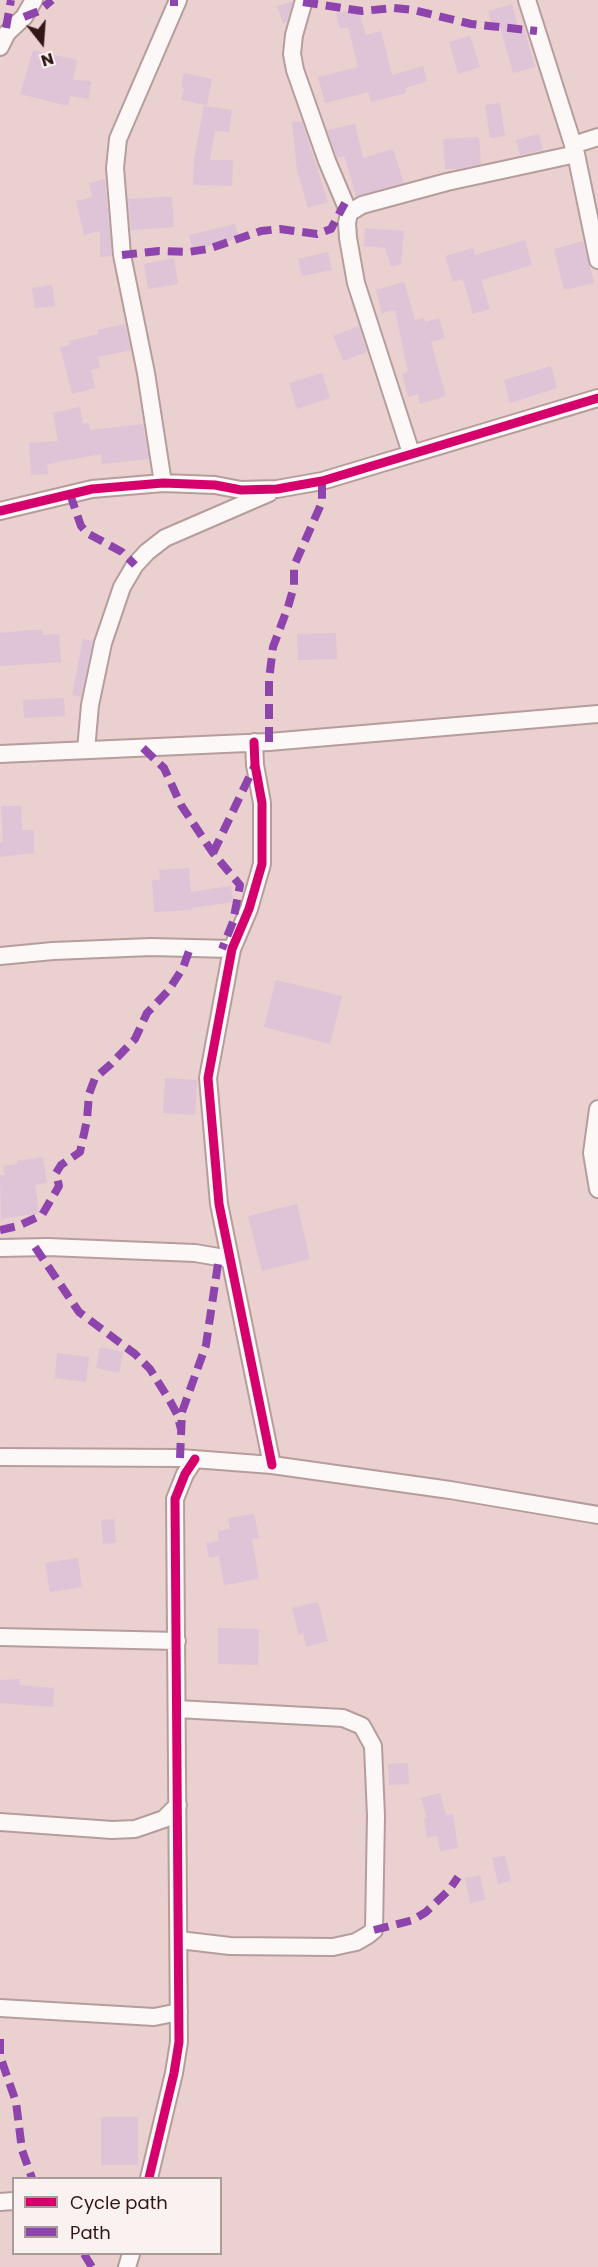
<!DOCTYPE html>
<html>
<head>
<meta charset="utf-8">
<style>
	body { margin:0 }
	#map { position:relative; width:598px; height:2267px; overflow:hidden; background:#ead0cf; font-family:Poppins,sans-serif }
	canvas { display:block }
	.legend { position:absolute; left:12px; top:2177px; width:210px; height:78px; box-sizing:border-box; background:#faf2f1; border:2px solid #aa9a99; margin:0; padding:8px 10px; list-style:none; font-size:18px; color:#331716 }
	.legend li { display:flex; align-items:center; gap:12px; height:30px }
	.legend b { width:30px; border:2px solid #aa9a99 }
	.north { position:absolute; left:12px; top:12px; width:60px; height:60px; -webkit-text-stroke:4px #faf2f1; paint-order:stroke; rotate:163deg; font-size:16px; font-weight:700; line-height:24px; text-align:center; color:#331716 }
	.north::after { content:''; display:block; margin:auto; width:21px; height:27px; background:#331716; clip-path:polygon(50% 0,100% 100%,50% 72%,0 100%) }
</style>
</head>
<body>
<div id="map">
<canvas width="598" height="2267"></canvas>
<ul class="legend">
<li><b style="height:8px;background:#d6006c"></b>Cycle path</li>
<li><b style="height:8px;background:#8e44ad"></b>Path</li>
</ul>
<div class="north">N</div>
</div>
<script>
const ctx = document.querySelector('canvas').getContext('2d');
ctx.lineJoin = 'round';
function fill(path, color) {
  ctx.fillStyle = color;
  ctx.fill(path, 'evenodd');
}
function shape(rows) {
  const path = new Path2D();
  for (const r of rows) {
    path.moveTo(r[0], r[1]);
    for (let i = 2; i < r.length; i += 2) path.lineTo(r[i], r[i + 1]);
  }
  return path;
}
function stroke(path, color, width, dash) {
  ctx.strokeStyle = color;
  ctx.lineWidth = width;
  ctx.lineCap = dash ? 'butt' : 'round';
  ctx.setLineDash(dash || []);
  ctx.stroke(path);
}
fill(shape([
	[293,1,287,22,283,23,277,6],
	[512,4,519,30,524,28,535,67,513,73,499,24,492,26,488,11],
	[358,8,366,35,381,31,392,75,423,66,427,81,405,88,406,93,371,102,368,92,325,103,318,77,358,67,348,27,340,29,336,14],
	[470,36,480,67,458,74,449,42],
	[33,50,77,60,73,80,91,81,89,99,70,96,68,106,20,94],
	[184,73,212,79,207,105,181,100,184,88,181,87],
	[500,103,505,136,490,138,485,105],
	[204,106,232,110,229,132,215,131,210,160,233,160,232,186,193,185,194,159],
	[302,121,328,202,308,208,297,170,292,122],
	[355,124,363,158,393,149,404,183,356,196,344,156,337,158,327,130],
	[539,134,543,150,520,155,516,140],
	[479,137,481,164,457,169,445,169,443,139],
	[105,179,112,256,100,257,100,231,84,235,76,201,92,197,89,183],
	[165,197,172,197,174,227,131,230,128,199],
	[235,224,239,238,193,250,189,235],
	[365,228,404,231,401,264,391,267,385,248,364,246],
	[525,240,532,265,481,280,490,309,473,314,463,279,453,282,445,256,473,248,475,255],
	[583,241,594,283,564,290,554,249],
	[328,252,332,270,302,276,298,259],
	[174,258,178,284,148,289,144,264],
	[404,282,415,320,424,318,425,322,439,318,445,338,431,342,446,396,420,404,418,394,408,397,402,374,408,372,395,310,382,313,376,290],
	[52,285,55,306,35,308,32,288],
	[125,324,131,350,98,357,100,368,91,370,95,388,72,394,60,347,70,345,69,341,98,334,97,330],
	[359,326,367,352,343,361,333,336],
	[551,366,557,388,510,403,504,380],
	[322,373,330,398,297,409,289,383],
	[80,407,83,424,89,423,90,430,143,424,149,459,102,464,101,454,47,464,48,474,31,475,29,443,58,441,53,413],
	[30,630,43,630,43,635,59,634,61,662,0,666,0,633],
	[336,633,337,659,298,660,297,634],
	[83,639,93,641,81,697,72,695],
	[64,698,65,716,24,718,23,700],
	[1,806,21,806,22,830,34,830,34,853,0,857,0,842,3,842],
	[189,868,191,892,231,886,233,902,192,908,192,910,154,912,152,880,160,880,159,870],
	[276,980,342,996,330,1044,264,1027],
	[165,1078,197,1080,195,1115,163,1113],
	[43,1157,47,1183,35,1185,39,1213,1,1219,0,1175,5,1175,3,1166,17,1164,17,1161],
	[297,1204,310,1259,262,1271,248,1216],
	[100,1347,123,1352,119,1373,96,1368],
	[57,1353,89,1357,86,1382,55,1378],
	[254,1514,259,1538,252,1539,259,1579,224,1585,219,1556,209,1558,206,1543,219,1541,218,1531,230,1529,228,1518],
	[114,1519,116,1543,103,1544,101,1520],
	[78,1558,82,1587,50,1592,45,1563],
	[318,1602,328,1641,306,1647,303,1633,299,1635,292,1608],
	[218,1628,259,1629,258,1665,218,1664],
	[20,1679,19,1685,54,1688,53,1707,0,1703,0,1680],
	[408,1763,409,1784,389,1785,388,1764],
	[440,1793,446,1815,453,1814,458,1848,440,1851,437,1836,427,1838,424,1819,427,1818,421,1798],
	[505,1855,511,1881,498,1884,492,1858],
	[480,1875,485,1900,470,1903,465,1878],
	[101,2117,138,2117,138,2165,101,2165]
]), '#dfc3d6');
const minor = shape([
	[304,0,294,35,292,54,295,70,327,161,349,213],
	[527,0,576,154,598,260],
	[0,47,7,33,24,17,34,0],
	[573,145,598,137],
	[411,453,356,283,348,238,347,223,349,213,362,205,447,182,576,154],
	[163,483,146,373,122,255,115,168,118,139,178,0],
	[0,511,92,489,163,483,215,485,241,490,277,489,322,481,598,398],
	[254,742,255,765,262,803,262,864,249,909,232,949,208,1078,219,1204,272,1465],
	[86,750,90,705,103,643,122,587,135,565,147,552,165,538,269,493],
	[0,754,269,742,598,714],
	[0,956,53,951,151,947,232,949],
	[598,1109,592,1153,598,1189],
	[0,1248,48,1247,195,1253,230,1259],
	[0,1457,180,1458,272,1465,450,1490,598,1515],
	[0,1637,177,1641],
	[177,1709,343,1718,362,1726,373,1746,376,1816,374,1930,368,1935,356,1942,333,1947,230,1946,179,1940],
	[0,1822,112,1830,135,1829,164,1819,178,1805],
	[0,2008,154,2017,179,2012],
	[149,2178,174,2073,179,2042,175,1499,185,1474,195,1459],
	[0,2202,14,2201],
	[127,2267,131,2254]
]);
stroke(minor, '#b69d9c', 20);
stroke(minor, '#fcf8f8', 16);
stroke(shape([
	[174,0,174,6],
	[303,2,362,11,394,8,413,10,471,24,537,31],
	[24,17,39,11,52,0],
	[6,28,11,0],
	[122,255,159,251,188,252,208,249,261,231,280,229,317,234,331,229,345,203],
	[70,494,81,526,87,533,122,552,135,565],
	[269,742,269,680,273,647,288,607,294,586,294,566,322,502,322,481],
	[143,748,164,768,181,805,213,853,240,885,233,922,222,949],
	[213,853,254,767],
	[0,1230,18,1226,42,1215,59,1186,56,1173,61,1165,80,1152,87,1120,89,1094,95,1078,111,1064,135,1039,147,1013,168,991,183,968,190,948],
	[35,1247,79,1312,135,1354,150,1369,170,1401,177,1414,181,1429],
	[180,1458,182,1412,206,1345,219,1257],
	[374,1930,413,1920,426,1912,449,1890,458,1877],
	[0,2039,0,2056,16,2102,22,2150,32,2178],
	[84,2254,92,2267]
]), '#8e44ad', 8, [15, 8]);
stroke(shape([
	[0,511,92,489,163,483,215,485,241,490,277,489,322,481,598,398],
	[254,742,255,765,262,803,262,864,249,909,232,949,208,1078,219,1204,272,1465],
	[149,2178,174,2073,179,2042,175,1499,185,1474,195,1459]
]), '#d6006c', 9);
</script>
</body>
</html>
